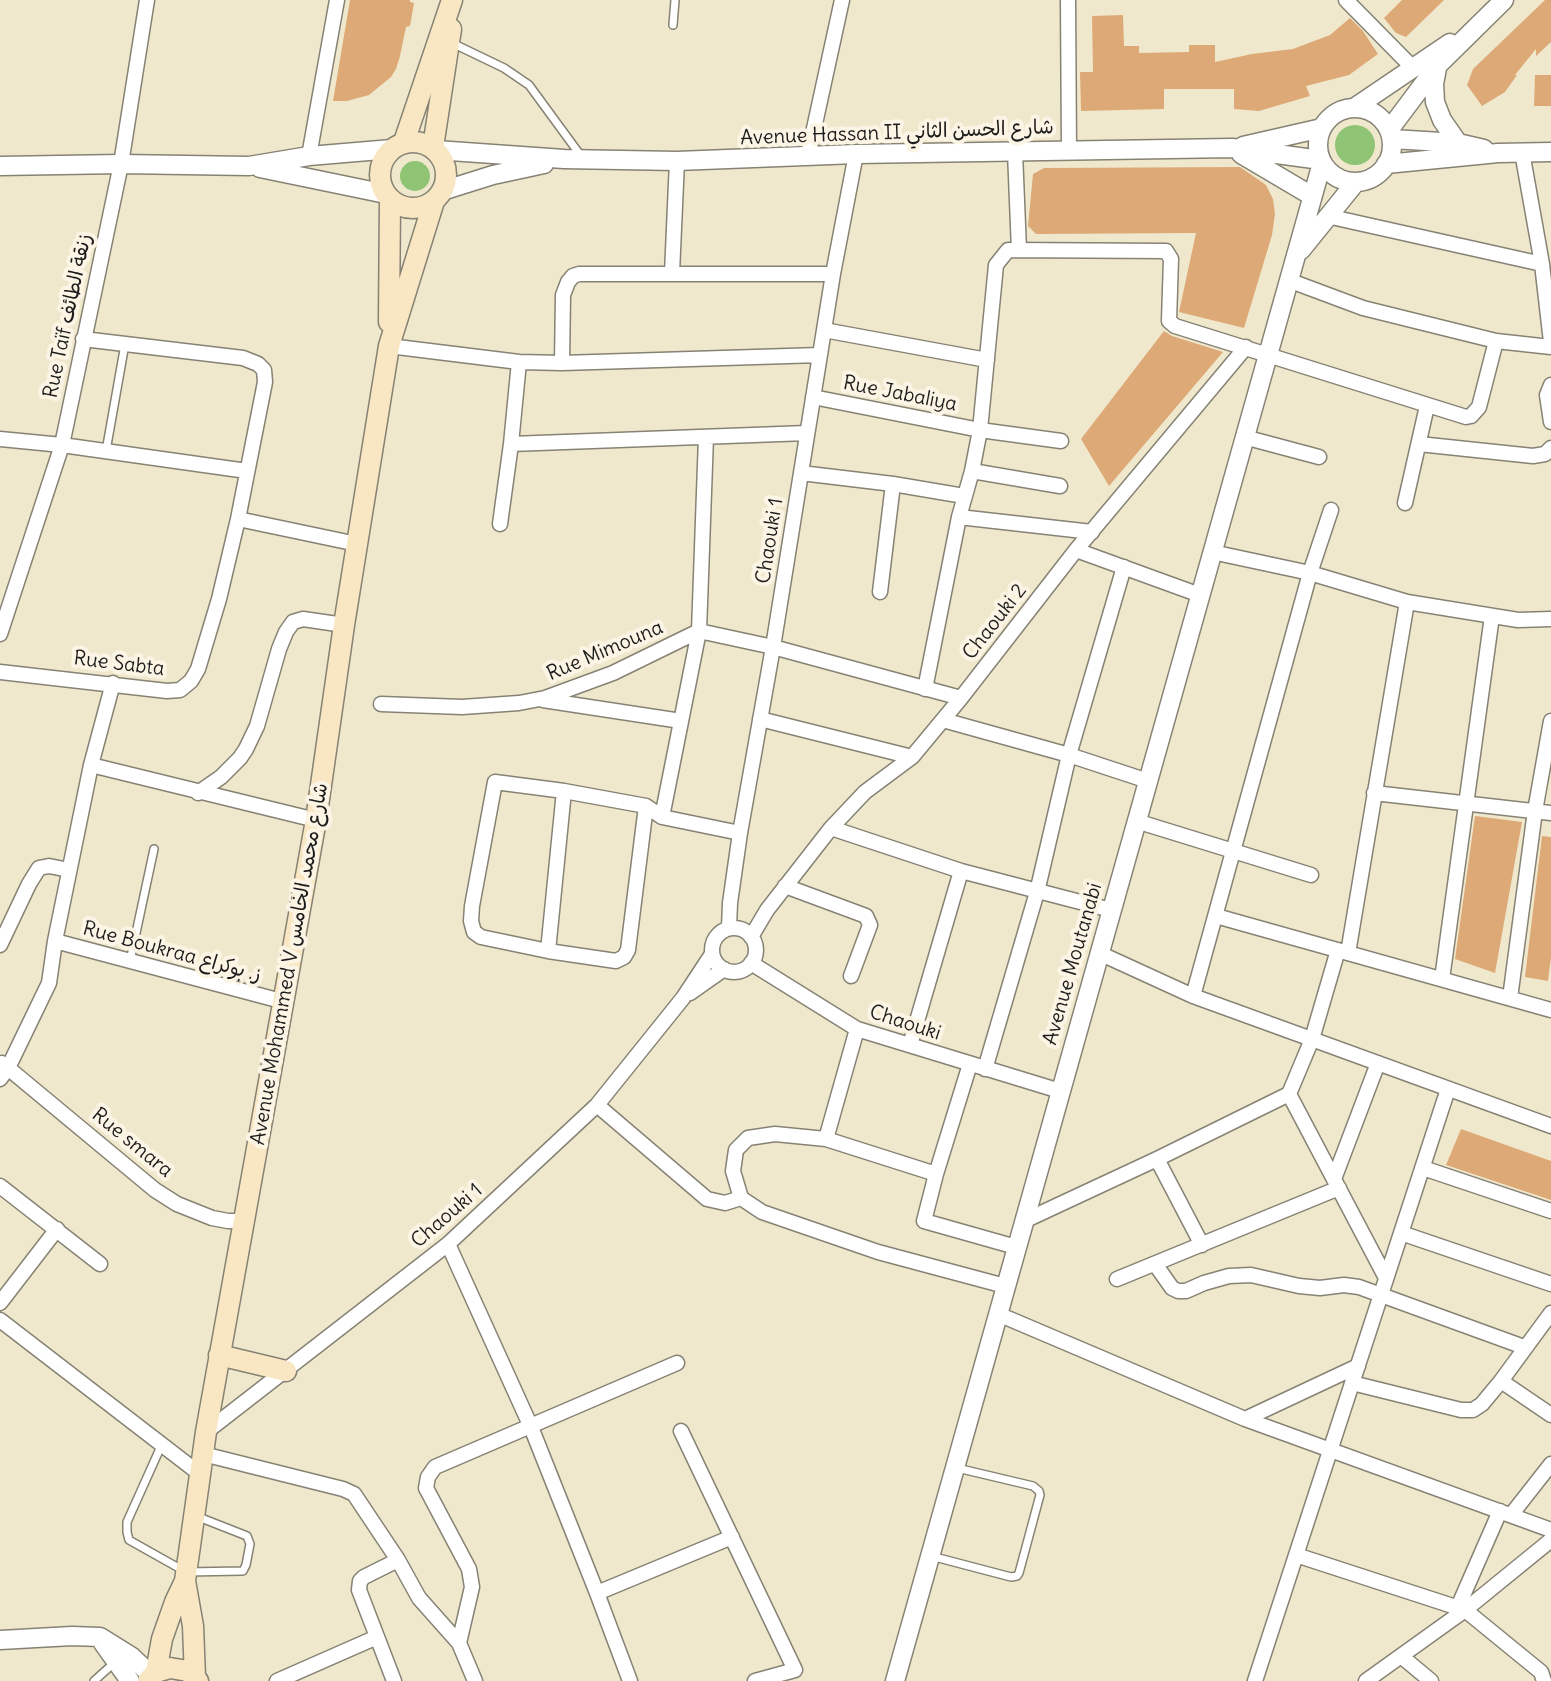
<!DOCTYPE html>
<html>
<head>
<meta charset="utf-8">
<style>
	body { margin:0 }
	canvas { display:block; background:#f0e8cc }
</style>
</head>
<body>
<canvas width="1551" height="1681"></canvas>
<script>
const ctx = document.querySelector('canvas').getContext('2d');
ctx.lineJoin = 'round';
function fill(path, color) {
  ctx.fillStyle = color;
  ctx.fill(path, 'evenodd');
}
function shape(rows) {
  const path = new Path2D();
  for (const r of rows) {
    if (r.length === 3) {
      path.moveTo(r[0] + r[2], r[1]);
      path.arc(r[0], r[1], r[2], 0, 2 * Math.PI);
      continue;
    }
    path.moveTo(r[0], r[1]);
    for (let i = 2; i < r.length; i += 2) path.lineTo(r[i], r[i + 1]);
  }
  return path;
}
function stroke(path, color, width, dash) {
  ctx.strokeStyle = color;
  ctx.lineWidth = width;
  ctx.lineCap = dash ? 'butt' : 'round';
  ctx.setLineDash(dash || []);
  ctx.stroke(path);
}
function write(font, color, halo, rows, align = 'center') {
  ctx.font = font + ' Delius,"Playpen Sans Arabic",sans-serif';
  ctx.lineWidth = 8;
  ctx.setLineDash([]);
  ctx.textBaseline = 'middle';
  ctx.strokeStyle = halo;
  ctx.fillStyle = color;
  for (const [text, x, y, turn = 0] of rows) {
    ctx.save();
    ctx.translate(x, y);
    ctx.rotate((+turn || 0) * Math.PI / 180);
    ctx.textAlign = isNaN(turn) ? turn : align;
    if (halo) ctx.strokeText(text, 0, 0);
    ctx.fillText(text, 0, 0);
    ctx.restore();
  }
}
fill(shape([
	[1355,145,20],
	[415,176,15]
]), '#8fc475');
fill(shape([
	[350,0,410,0,410,2,414,3,410,26,406,27,400,56,396,69,391,77,369,95,347,101,333,101],
	[1402,0,1444,0,1406,37,1396,33,1384,18],
	[1545,0,1551,0,1551,42,1536,56,1536,49,1515,75,1517,75,1505,92,1482,106,1467,85,1473,69],
	[1123,15,1124,46,1139,46,1139,53,1189,52,1189,45,1215,45,1215,62,1252,54,1293,49,1330,35,1350,18,1363,31,1378,54,1349,75,1306,86,1310,96,1259,111,1234,109,1234,89,1164,89,1164,109,1081,111,1080,72,1093,72,1092,16],
	[1535,75,1551,75,1551,106,1534,106],
	[1240,167,1266,185,1273,199,1275,214,1272,235,1244,328,1179,312,1196,233,1036,234,1028,226,1033,174,1044,168],
	[1164,331,1172,336,1223,352,1109,486,1081,439],
	[1475,816,1522,822,1495,973,1455,959],
	[1542,836,1551,837,1551,957,1548,981,1525,977],
	[1461,1129,1551,1161,1551,1200,1446,1165]
]), '#dda977');
const service = shape([
	[673,25,675,0],
	[452,43,504,68,529,85,581,156],
	[106,451,125,344],
	[130,961,154,849],
	[162,1444,127,1522,127,1532,129,1540,186,1572,243,1571,246,1565,250,1544,247,1536,196,1516],
	[931,1556,1011,1577,1017,1576,1019,1573,1040,1495,1039,1491,1033,1486,957,1468],
	[94,1681,114,1663]
]);
const minor = shape([
	[1068,0,1069,150],
	[1346,0,1412,67],
	[1015,152,1019,250],
	[1522,152,1542,264,1551,342],
	[309,156,337,0],
	[808,156,842,0],
	[1327,216,1542,264],
	[672,273,677,161],
	[1288,280,1363,308,1496,341,1551,347],
	[824,330,987,360],
	[389,346,519,362,562,363,820,355],
	[562,363,563,295,568,282,573,276,579,274,833,274],
	[1551,385,1547,395,1551,422],
	[813,397,980,430,1061,441],
	[1244,437,1319,457],
	[0,439,62,445,247,471],
	[511,444,807,433],
	[1419,444,1533,456,1545,454,1551,448],
	[972,471,1060,486],
	[801,473,893,484,964,496],
	[1405,503,1427,406],
	[959,517,1092,532],
	[238,519,357,544],
	[500,524,511,444,519,362],
	[1076,550,1200,595],
	[1212,552,1310,573,1407,602,1518,620,1551,619],
	[880,592,893,484],
	[0,634,62,445,121,164,147,0],
	[0,672,167,691,180,690,191,681,198,669,219,599,238,519,265,382,264,370,258,364,243,358,83,339],
	[925,689,959,517,972,471,980,430,996,265,1008,250,1166,251,1171,259,1169,321,1175,326,1466,417,1471,416,1479,407,1496,341],
	[543,700,681,721],
	[381,704,462,707,519,703,545,698,613,673,699,631,773,647,961,698],
	[760,719,912,757],
	[943,720,1069,755,1148,781],
	[91,765,316,820],
	[198,793,221,777,240,758,246,749,257,726,279,649,286,632,293,622,303,619,344,625],
	[1374,793,1551,813],
	[646,806,628,950,624,957,616,961,548,951,481,937,474,932,471,921,472,906,495,782,564,791,646,806,662,817,740,833],
	[662,817,699,631,706,437],
	[1136,821,1311,875],
	[831,828,961,871,1111,910],
	[785,886,866,916,870,925,851,976],
	[1216,916,1551,1010],
	[734,950,22],
	[723,931,729,928,730,903,740,833,773,647,833,274,856,154],
	[751,937,767,910,831,828,865,792,912,757,961,698,1076,550,1246,347],
	[55,941,91,765,113,683],
	[0,945,29,884,39,868,49,866,69,870],
	[548,951,564,791],
	[1099,953,1193,996,1551,1126],
	[1348,953,1407,602],
	[751,963,857,1029,1060,1091],
	[1442,979,1492,616],
	[690,993,724,969],
	[1193,996,1310,573,1331,510],
	[1510,998,1535,811,1551,721],
	[910,1045,961,871],
	[2,1063,155,1190,177,1204,212,1218,228,1221,245,1221],
	[970,1064,936,1174,924,1221,1016,1247],
	[985,1069,1037,892,1069,755,1124,567],
	[0,1079,8,1068,49,983,55,941,285,1002],
	[1289,1094,1386,1278],
	[597,1105,707,1199,725,1203,741,1198],
	[826,1139,857,1029],
	[1157,1159,1202,1245],
	[1423,1168,1551,1211],
	[936,1174,826,1139,775,1134,748,1138,736,1150,733,1171,741,1198,762,1212,878,1252,1005,1286],
	[1334,1179,1378,1063],
	[0,1186,100,1264],
	[1024,1221,1157,1159,1289,1094,1312,1039,1338,950],
	[1401,1233,1551,1284],
	[448,1244,531,1427,597,1593,630,1681],
	[1155,1264,1172,1288,1178,1291,1186,1291,1204,1283,1229,1276,1251,1275,1299,1286,1320,1288,1344,1285,1359,1287,1524,1347],
	[1117,1279,1339,1188],
	[0,1303,57,1229],
	[998,1314,1245,1419,1551,1530],
	[0,1320,200,1474],
	[1501,1381,1551,1415],
	[1352,1383,1461,1410,1473,1410,1482,1404,1501,1381,1551,1313],
	[1245,1419,1358,1366],
	[681,1431,795,1670,755,1681],
	[206,1432,448,1244,597,1105,683,998,712,954],
	[203,1454,343,1489,354,1494,398,1560,419,1598,459,1643],
	[1511,1515,1551,1464],
	[1296,1555,1465,1610,1541,1672,1544,1681],
	[597,1593,732,1537],
	[1458,1607,1500,1511],
	[1401,1656,1431,1681],
	[277,1681,377,1637],
	[394,1681,359,1590,360,1581,364,1577,398,1560],
	[475,1681,459,1643,472,1587,469,1569,426,1488,428,1477,435,1467,677,1363],
	[1255,1681,1448,1089],
	[1366,1681,1465,1610,1551,1540]
]);
const tertiary = shape([
	[1437,68,1434,84,1435,102,1442,120,1458,143],
	[1354,108,1450,43],
	[1355,145,37],
	[1389,130,1437,66,1504,0],
	[1392,139,1458,143,1484,149],
	[1243,146,1322,128],
	[436,150,564,159,677,161,856,154,1232,148,1321,160],
	[1241,154,1312,196],
	[1386,164,1498,153,1551,152],
	[0,166,121,164,249,166,309,156,392,149],
	[260,168,386,194],
	[442,191,493,175,544,164],
	[1301,250,1356,182],
	[0,1640,72,1636,100,1637,132,1657,152,1676],
	[103,1643,130,1681],
	[895,1681,1322,163]
]);
const secondary = shape([
	[413,175,33],
	[404,142,452,0],
	[433,147,451,29],
	[389,322,390,199],
	[219,1355,286,1371],
	[156,1672,162,1639,175,1602,185,1581],
	[195,1677,193,1626,185,1581,206,1432,316,820,344,625,389,346,434,201],
	[148,1681,156,1672,170,1668,188,1671,198,1681]
]);
stroke(service, '#868274', 10);
stroke(minor, '#868274', 17);
stroke(tertiary, '#868274', 21);
stroke(secondary, '#868274', 23);
stroke(service, '#fff', 7);
stroke(minor, '#fff', 14);
stroke(tertiary, '#fff', 18);
stroke(secondary, '#f9e7c3', 20);
write('20px', '#1c1c1c', '#fcf5e5', [
	["Avenue Hassan II شارع الحسن الثاني",897,133,-2],
	["Rue Taïf زنقة الطائف",68,316,-78],
	["Rue Jabaliya",900,394,11],
	["Chaouki 1",770,541,-81],
	["Chaouki 2",995,622,-52],
	["Rue Mimouna",605,651,-23],
	["Rue Sabta",119,664,7],
	["Rue Boukraa ز. بوكراع",172,952,15],
	["Avenue Mohammed V شارع محمد الخامس",290,964,-80],
	["Avenue Moutanabi",1073,964,-74],
	["Chaouki",905,1023,18],
	["Rue smara",132,1143,39],
	["Chaouki 1",447,1216,-41]
]);
</script>
</body>
</html>
